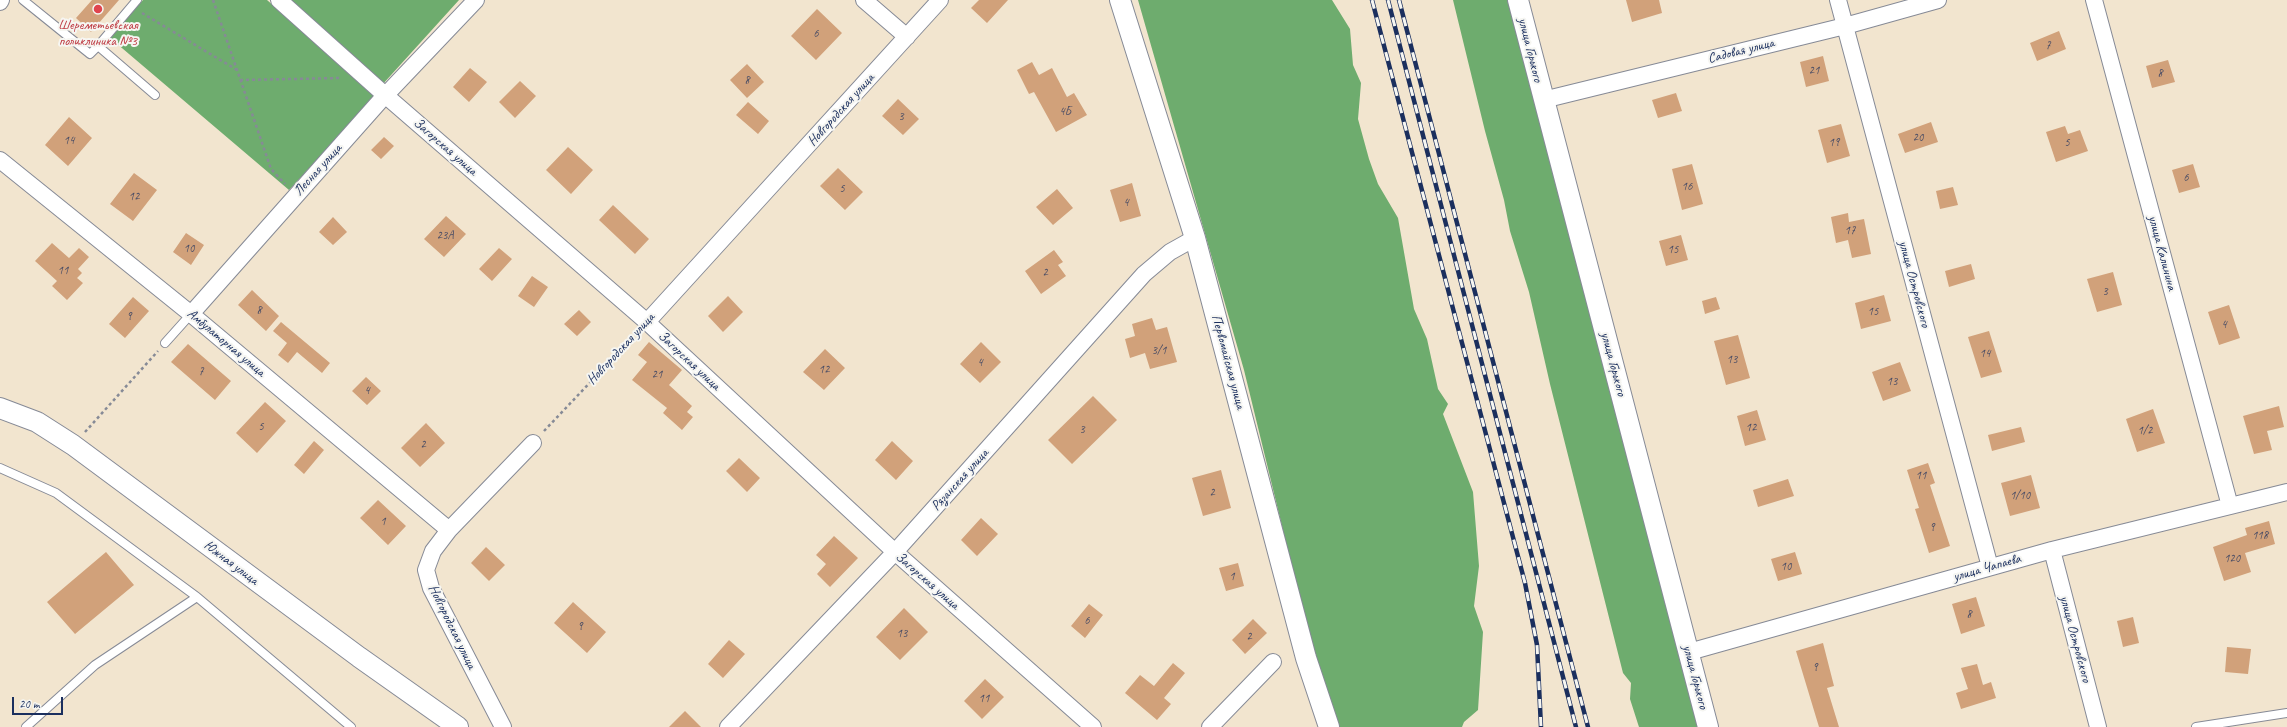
<!DOCTYPE html>
<html>
<head>
<meta charset="utf-8">
<style>
	body { margin:0 }
	#map { position:relative; width:2287px; height:727px; overflow:hidden; background:#f2e5cf; font-family:Caveat,sans-serif }
	canvas { display:block }
	.scale { position:absolute; left:12px; top:697px; width:51px; height:18px; box-sizing:border-box; border:2px solid #1b2f5e; border-top:0; padding-left:5px; font-size:12px; line-height:14px; white-space:nowrap; color:#1b2f5e; -webkit-text-stroke:3px #f6f6f2; paint-order:stroke }
</style>
</head>
<body>
<div id="map">
<canvas width="2287" height="727"></canvas>
<div class="scale">20 m</div>
</div>
<script>
const ctx = document.querySelector('canvas').getContext('2d');
ctx.lineJoin = 'round';
function fill(path, color) {
  ctx.fillStyle = color;
  ctx.fill(path, 'evenodd');
}
function shape(rows) {
  const path = new Path2D();
  for (const r of rows) {
    path.moveTo(r[0], r[1]);
    for (let i = 2; i < r.length; i += 2) path.lineTo(r[i], r[i + 1]);
  }
  return path;
}
function stroke(path, color, width, dash) {
  ctx.strokeStyle = color;
  ctx.lineWidth = width;
  ctx.lineCap = dash ? 'butt' : 'round';
  ctx.setLineDash(dash || []);
  ctx.stroke(path);
}
function write(font, color, halo, rows, align = 'center') {
  ctx.font = font + ' Caveat,sans-serif';
  ctx.lineWidth = 4;
  ctx.setLineDash([]);
  ctx.textBaseline = 'middle';
  ctx.strokeStyle = halo;
  ctx.fillStyle = color;
  for (const [text, x, y, turn = 0] of rows) {
    ctx.save();
    ctx.translate(x, y);
    ctx.rotate((+turn || 0) * Math.PI / 180);
    ctx.textAlign = isNaN(turn) ? turn : align;
    if (halo) ctx.strokeText(text, 0, 0);
    ctx.fillText(text, 0, 0);
    ctx.restore();
  }
}
fill(shape([
	[143,0,267,0,376,96,289,190,109,37],
	[290,0,459,0,382,85],
	[1138,0,1332,0,1350,29,1353,65,1361,83,1358,119,1369,159,1378,184,1398,218,1414,309,1427,339,1438,389,1448,404,1443,414,1473,492,1479,566,1474,606,1483,632,1478,710,1464,722,1462,727,1339,727,1310,641,1244,370],
	[1453,0,1511,0,1700,727,1639,727,1638,724,1630,699,1631,683,1623,673,1550,384,1529,292,1510,231,1504,200,1485,131]
]), '#6eac6e');
fill(shape([
	[92,0,119,0,91,32,76,18],
	[979,0,1008,0,987,23,971,8],
	[1626,0,1659,0,1662,13,1632,22],
	[817,9,842,33,816,60,791,36],
	[2059,31,2066,49,2037,61,2030,43],
	[1823,56,1829,81,1806,87,1800,62],
	[2168,60,2175,82,2152,88,2146,66],
	[1032,62,1039,75,1052,68,1067,97,1074,93,1087,115,1056,132,1034,92,1029,94,1017,70],
	[747,64,764,82,747,98,730,80],
	[470,68,487,82,469,102,453,87],
	[520,81,536,96,515,118,499,102],
	[1676,93,1682,111,1658,118,1652,100],
	[898,99,919,119,903,135,882,116],
	[748,102,769,121,758,134,736,115],
	[69,117,92,138,68,166,45,145],
	[1931,122,1938,142,1905,153,1898,134],
	[1841,124,1850,156,1827,163,1818,130],
	[2065,126,2068,134,2080,130,2088,151,2056,162,2046,132],
	[384,137,394,146,381,159,371,150],
	[568,147,593,170,571,194,546,170],
	[1692,164,1703,204,1682,210,1672,169],
	[2193,164,2200,187,2179,193,2172,170],
	[838,168,863,192,845,210,820,186],
	[134,173,157,190,133,221,110,204],
	[1132,183,1141,216,1120,222,1110,190],
	[1953,187,1958,205,1940,209,1936,191],
	[1057,189,1073,208,1053,225,1036,207],
	[613,205,649,239,635,254,599,220],
	[1848,213,1849,222,1864,219,1871,254,1852,258,1848,240,1836,243,1831,217],
	[446,216,466,234,444,257,424,239],
	[333,217,347,232,333,245,319,232],
	[186,233,204,245,191,265,173,252],
	[1681,235,1688,260,1666,266,1659,241],
	[52,243,69,258,79,248,89,257,78,269,82,273,77,278,83,283,67,300,52,286,57,281,35,261],
	[499,248,512,259,492,281,479,269],
	[1054,250,1063,262,1058,265,1066,276,1041,294,1025,271],
	[1971,264,1975,279,1949,287,1945,271],
	[2113,272,2122,305,2097,312,2087,279],
	[532,276,548,287,534,307,518,296],
	[252,290,279,316,266,331,238,305],
	[1884,295,1891,321,1861,329,1855,303],
	[728,296,743,312,723,332,708,316],
	[133,297,149,311,125,338,109,324],
	[1716,297,1720,309,1705,314,1702,301],
	[2229,305,2240,338,2219,345,2208,312],
	[579,310,591,322,577,336,564,324],
	[1152,318,1156,330,1167,327,1177,362,1150,369,1145,353,1130,358,1125,339,1135,336,1132,324],
	[281,322,330,363,322,373,297,352,288,363,278,355,287,343,273,331],
	[1989,331,2002,372,1981,378,1968,337],
	[1738,335,1750,378,1726,385,1714,341],
	[649,342,682,370,669,385,692,406,687,412,693,417,682,430,663,413,667,408,632,380,647,362,638,355],
	[981,342,1001,362,980,383,960,364],
	[188,344,231,381,215,400,171,362],
	[825,349,845,368,824,390,803,372],
	[1900,362,1911,391,1883,401,1872,372],
	[366,377,381,391,367,405,352,391],
	[1093,396,1117,420,1072,464,1048,440],
	[265,402,286,421,257,453,236,433],
	[2279,406,2284,427,2267,431,2272,450,2254,454,2243,416],
	[2153,409,2165,443,2137,452,2126,419],
	[1757,410,1766,440,1745,446,1737,416],
	[426,423,445,443,420,467,401,448],
	[2021,427,2025,442,1992,451,1988,435],
	[314,441,324,450,304,474,294,465],
	[892,441,913,461,896,480,875,460],
	[739,458,760,478,747,492,726,471],
	[1928,463,1935,483,1930,485,1950,546,1929,553,1915,509,1919,508,1907,470],
	[1221,470,1231,508,1203,516,1192,478],
	[2031,475,2040,508,2010,516,2001,483],
	[1788,479,1794,496,1758,507,1753,490],
	[378,500,406,526,388,545,360,518],
	[981,518,998,534,977,556,961,540],
	[2269,521,2275,544,2245,553,2251,572,2224,581,2213,547,2247,535,2245,528],
	[834,536,858,558,830,587,817,574,826,564,816,555],
	[486,547,505,565,489,581,471,563],
	[106,552,134,585,75,634,47,602],
	[1795,552,1802,574,1778,581,1771,559],
	[1238,563,1244,586,1226,591,1219,568],
	[1976,597,1985,626,1961,634,1952,604],
	[573,602,606,632,587,653,554,623],
	[1089,604,1103,615,1085,638,1071,626],
	[904,608,928,632,900,660,876,637],
	[2133,617,2139,643,2123,647,2117,621],
	[1253,619,1267,633,1245,654,1232,640],
	[729,640,745,654,723,678,708,664],
	[1823,643,1834,686,1827,688,1839,727,1819,727,1796,651],
	[2227,647,2251,649,2248,674,2225,672],
	[1173,663,1185,673,1164,698,1171,704,1157,720,1125,693,1140,675,1154,686],
	[1977,664,1983,685,1991,682,1996,698,1961,709,1956,693,1968,689,1961,668],
	[985,679,1004,697,982,719,964,701],
	[685,711,701,727,669,727]
]), '#d1a17a');
const service = shape([
	[23,0,90,54,98,46,155,95],
	[98,46,137,0],
	[165,343,191,314],
	[0,468,56,493,197,597],
	[26,727,95,665,197,597,351,727],
	[2196,727,2287,713]
]);
const minor = shape([
	[279,0,385,95,647,322,895,552,1093,727],
	[864,0,907,37],
	[1838,0,1990,567],
	[2094,0,2230,506],
	[0,2,1,0],
	[1543,100,1845,26,1938,0],
	[0,160,191,314,449,530],
	[191,314,380,101,476,0],
	[647,322,940,0],
	[2052,550,2098,727],
	[1689,652,2052,550,2287,492],
	[503,727,431,588,426,570,433,551,449,530,533,443],
	[728,727,895,552,1144,274,1170,252,1195,238],
	[1210,727,1273,662]
]);
const tertiary = shape([
	[1120,0,1195,238,1306,658,1329,727],
	[1518,0,1708,727],
	[0,408,37,422,73,445,359,657,458,727]
]);
stroke(service, '#868a96', 10);
stroke(minor, '#868a96', 18);
stroke(tertiary, '#868a96', 22);
stroke(shape([
	[213,0,271,169,285,184],
	[142,13,237,70],
	[240,80,342,78],
	[544,431,637,333],
	[85,432,158,351]
]), '#868a96', 2.5, [3, 3]);
stroke(service, '#fff', 8);
stroke(minor, '#fff', 16);
stroke(tertiary, '#fff', 20);
const rail = shape([
	[1372,0,1525,583,1537,645,1541,727],
	[1388,0,1576,727],
	[1399,0,1588,727]
]);
stroke(rail, '#1b2f5e', 4.5);
stroke(rail, '#f6f6f2', 3, [9]);
for (const [x, y, r, color] of [
	[98,9,5,"#e0444e"]
]) {
  const dot = new Path2D();
  dot.arc(x, y, r, 0, 2 * Math.PI);
  ctx.fillStyle = color;
  ctx.fill(dot);
  stroke(dot, '#f6f6f2', 1.5);
}
write('12px', '#484c65', null, [
	["6",816,34],
	["7",2048,46],
	["21",1814,71],
	["8",2160,74],
	["8",747,81],
	["4Б",1065,112],
	["3",901,117],
	["20",1918,138],
	["14",69,141],
	["19",1834,143],
	["5",2067,143],
	["6",2186,178],
	["16",1687,187],
	["5",842,189],
	["12",134,197],
	["4",1126,203],
	["17",1850,231],
	["23А",445,236],
	["10",189,249],
	["15",1673,250],
	["11",63,271],
	["2",1045,273],
	["3",2105,292],
	["8",259,311],
	["15",1873,312],
	["9",129,317],
	["4",2224,325],
	["3/1",1159,351],
	["14",1985,354],
	["13",1732,360],
	["4",980,363],
	["12",824,370],
	["7",201,372],
	["21",657,375],
	["13",1892,382],
	["4",367,391],
	["5",261,427],
	["12",1751,428],
	["3",1082,430],
	["1/2",2145,431],
	["2",423,445],
	["11",1921,476],
	["2",1212,493],
	["1/10",2020,496],
	["1",383,522],
	["9",1932,528],
	["118",2260,536],
	["120",2232,559],
	["10",1786,567],
	["1",1232,577],
	["8",1969,615],
	["6",1087,621],
	["9",580,627],
	["13",902,634],
	["2",1249,637],
	["9",1815,668],
	["11",984,699]
]);
write('14px', '#be3a42', '#f6f6f2', [
	["Шереметьевская",98,25],
	["поликлиника №3",98,41]
]);
write('14px', '#1b2f5e', '#f6f6f2', [
	["улица Горького",1530,50,76],
	["Садовая улица",1741,51,-14],
	["Новгородская улица",841,110,-48],
	["Загорская улица",445,147,41],
	["Лесная улица",318,170,-48],
	["улица Калинина",2162,253,75],
	["улица Островского",1914,284,75],
	["Амбулаторная улица",226,343,40],
	["Новгородская улица",621,349,-47],
	["Загорская улица",689,361,43],
	["Первомайская улица",1228,362,75],
	["улица Горького",1613,364,75],
	["Рязанская улица",960,480,-48],
	["Южная улица",231,563,37],
	["улица Чапаева",1987,568,-16],
	["Загорская улица",927,581,41],
	["Новгородская улица",452,627,64],
	["улица Островского",2075,639,75],
	["улица Горького",1695,677,75]
]);
</script>
</body>
</html>
